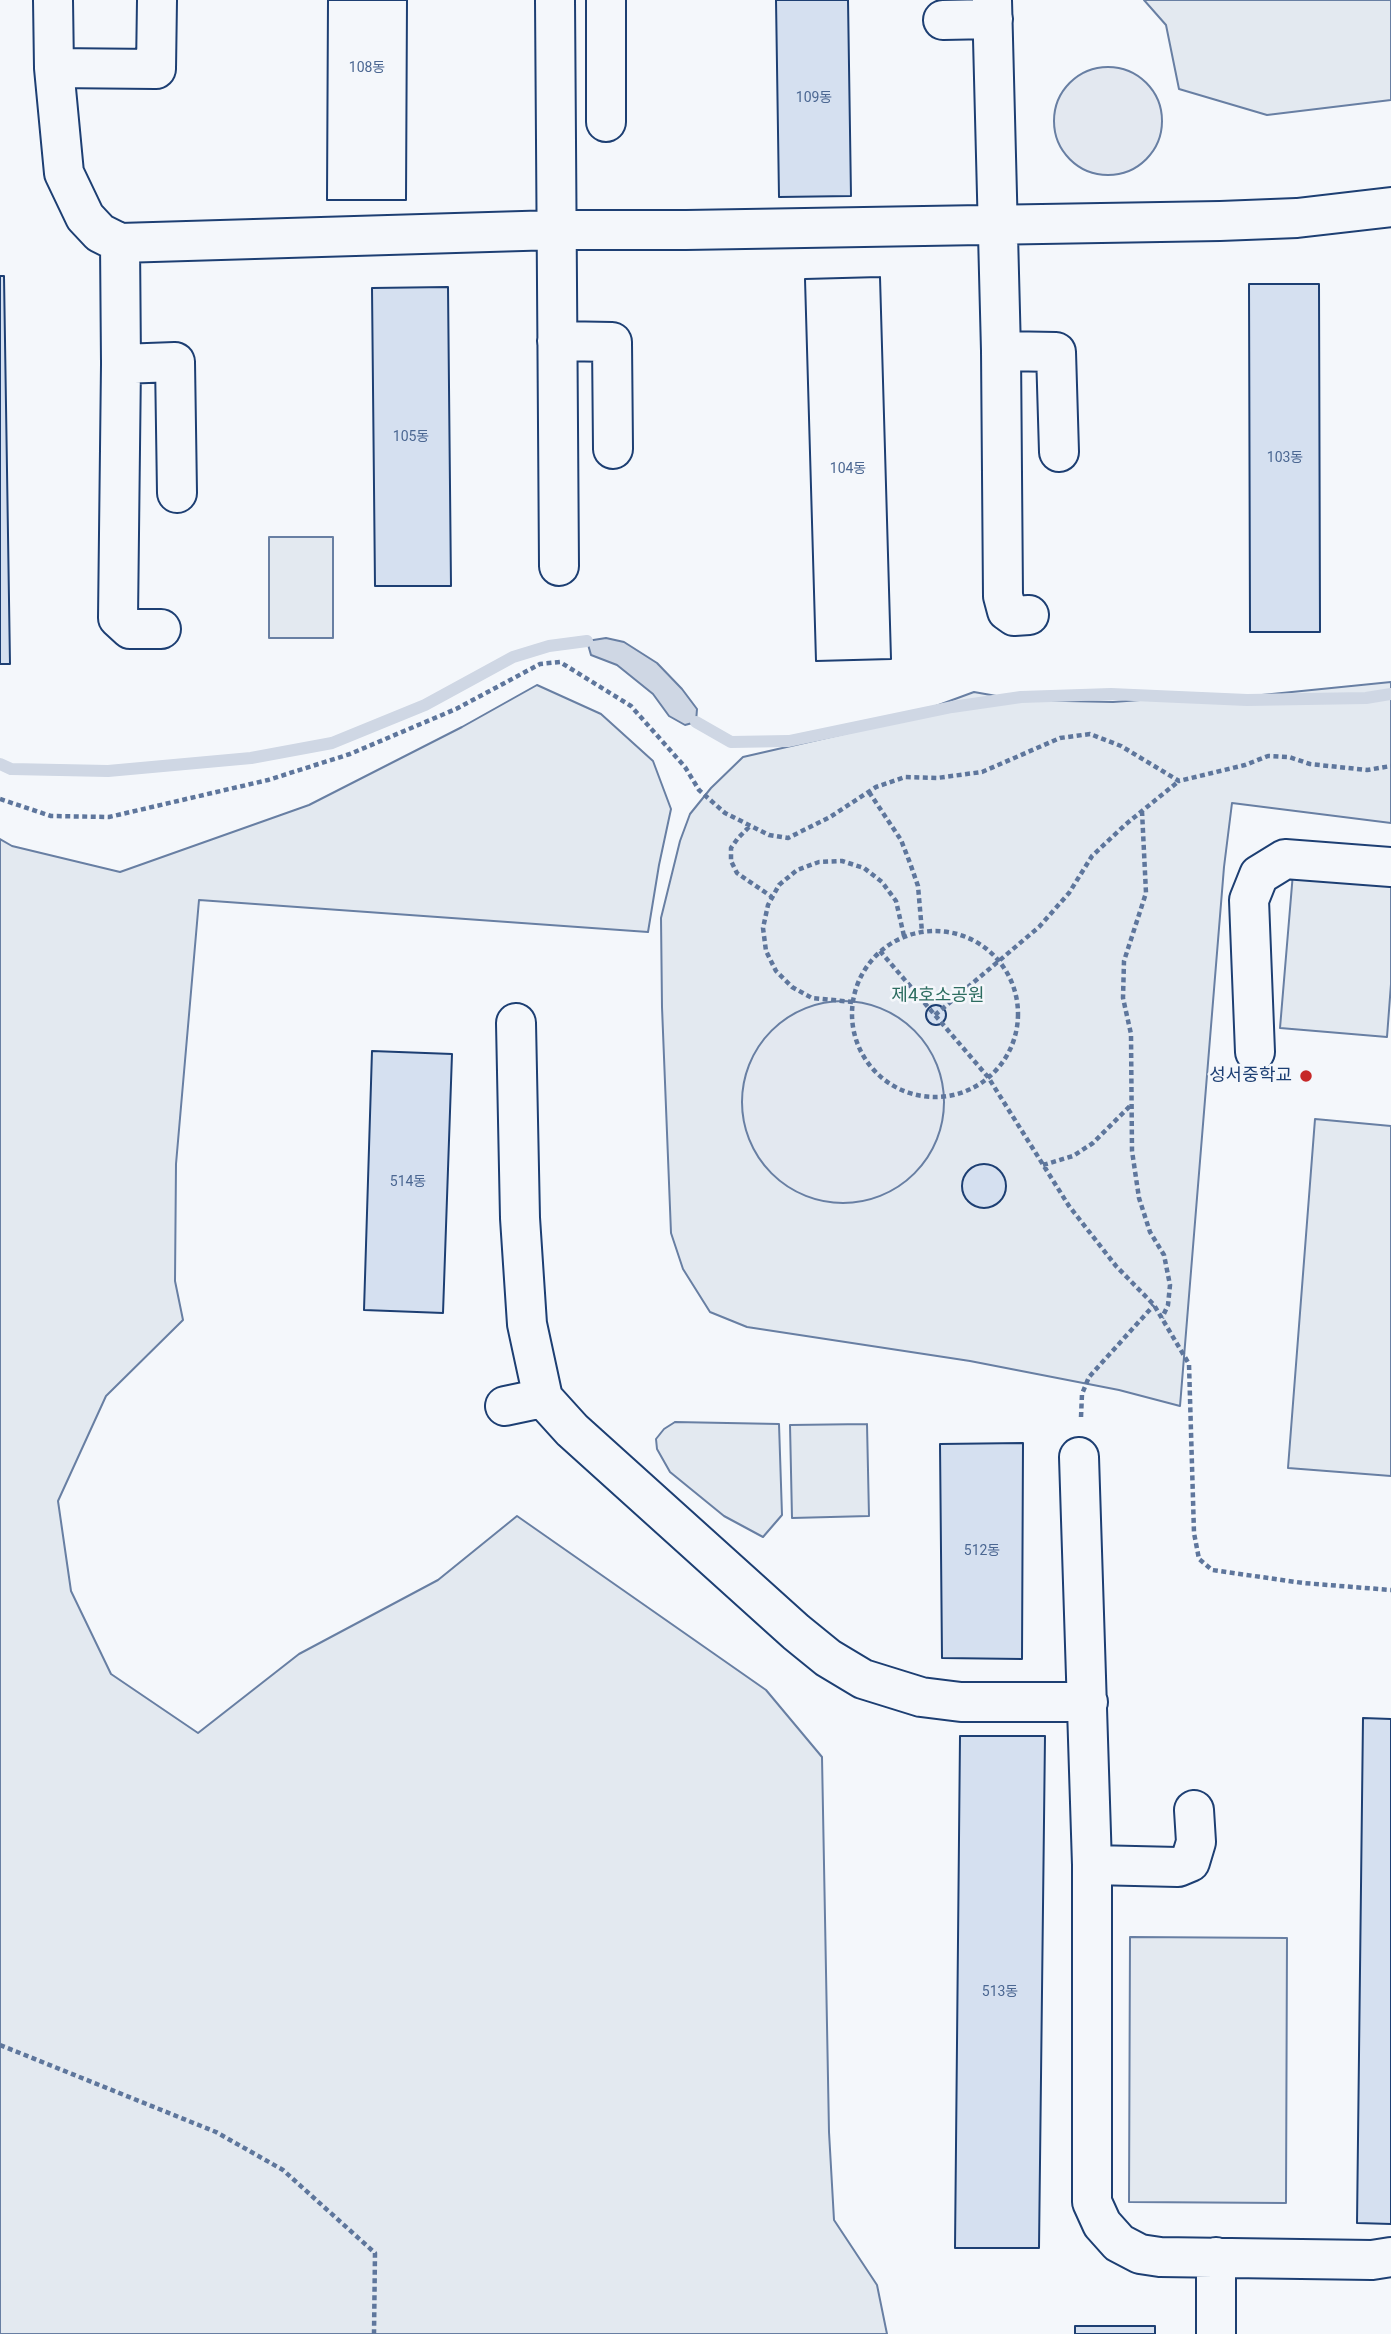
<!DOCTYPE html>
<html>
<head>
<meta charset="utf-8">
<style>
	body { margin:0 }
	canvas { display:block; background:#f4f7fb }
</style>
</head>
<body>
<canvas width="1391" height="2334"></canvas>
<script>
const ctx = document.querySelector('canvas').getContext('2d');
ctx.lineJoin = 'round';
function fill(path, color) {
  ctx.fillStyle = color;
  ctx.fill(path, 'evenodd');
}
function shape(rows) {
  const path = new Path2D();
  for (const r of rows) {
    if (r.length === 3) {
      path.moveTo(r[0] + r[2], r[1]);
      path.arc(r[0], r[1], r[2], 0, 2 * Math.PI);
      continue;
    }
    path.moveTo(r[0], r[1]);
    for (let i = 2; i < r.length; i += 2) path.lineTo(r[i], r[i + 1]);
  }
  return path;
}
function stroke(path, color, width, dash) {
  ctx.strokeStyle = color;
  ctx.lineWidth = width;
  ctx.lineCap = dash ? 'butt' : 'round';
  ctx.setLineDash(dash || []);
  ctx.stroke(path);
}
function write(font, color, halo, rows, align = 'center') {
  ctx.font = font + ' Roboto,"Noto Sans KR",sans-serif';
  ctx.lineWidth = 5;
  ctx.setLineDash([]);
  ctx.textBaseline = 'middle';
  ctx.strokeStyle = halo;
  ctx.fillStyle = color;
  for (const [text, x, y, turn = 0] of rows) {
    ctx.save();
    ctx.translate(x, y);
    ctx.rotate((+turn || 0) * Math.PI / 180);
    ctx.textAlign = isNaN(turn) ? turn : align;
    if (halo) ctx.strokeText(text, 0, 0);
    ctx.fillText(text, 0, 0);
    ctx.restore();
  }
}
const green = shape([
	[1144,0,1391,0,1391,100,1267,115,1179,89,1166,25,1144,0],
	[269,537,333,537,333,638,269,638,269,537],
	[1391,682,1391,823,1232,803,1224,867,1180,1406,1119,1390,970,1361,747,1327,710,1312,683,1269,671,1233,662,1007,661,918,680,841,690,814,711,788,743,757,887,724,974,692,1019,700,1113,702,1167,698,1252,696,1391,682],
	[537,685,601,714,653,761,671,809,659,865,648,932,199,900,176,1164,175,1281,183,1320,106,1396,58,1501,71,1591,111,1674,198,1733,299,1654,438,1580,517,1516,766,1690,822,1757,829,2132,834,2220,877,2285,887,2334,0,2334,0,839,12,846,120,872,309,805,462,727,537,685],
	[1293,873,1391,881,1391,984,1387,1037,1280,1028,1293,873],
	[1315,1119,1391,1126,1391,1476,1288,1468,1315,1119],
	[675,1422,779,1424,782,1515,763,1537,724,1516,670,1472,657,1449,656,1439,664,1429,675,1422],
	[867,1424,869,1516,792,1518,790,1425,867,1424],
	[1130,1937,1287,1938,1286,2203,1129,2202,1130,1937]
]);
fill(green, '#e3e9f0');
stroke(green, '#687fa3', 2);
const parking = shape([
	[1108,121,54],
	[843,1102,101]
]);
fill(parking, '#e3e8f0');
stroke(parking, '#687fa3', 2);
const water = shape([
	[606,638,624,642,657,663,682,689,697,709,696,722,685,725,669,716,653,694,617,665,591,655,587,641,606,638]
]);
fill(water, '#cfd7e4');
stroke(water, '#687fa3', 2);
stroke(shape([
	[696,722,731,742,789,741,952,707,1021,697,1111,694,1247,700,1366,698,1391,694],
	[0,764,11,769,108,771,251,758,332,743,425,705,513,657,549,646,587,641]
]), '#cfd7e4', 12);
const building = shape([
	[328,0,407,0,406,200,327,200,328,0],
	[328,0,407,0,406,200,327,200,328,0],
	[776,0,848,0,851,196,779,197,776,0],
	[0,276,4,276,10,664,0,664,0,276],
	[880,277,891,659,816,661,805,279,880,277],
	[880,277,891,659,816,661,805,279,880,277],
	[1249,284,1319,284,1320,632,1250,632,1249,284],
	[448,287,451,586,375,586,372,288,448,287],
	[936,1015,10],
	[372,1051,452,1054,443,1313,364,1310,372,1051],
	[984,1186,22],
	[1023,1443,1022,1659,942,1658,940,1444,1023,1443],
	[1363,1718,1391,1719,1391,2224,1357,2223,1363,1718],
	[960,1736,1045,1736,1039,2248,955,2248,960,1736],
	[1075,2326,1155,2326,1155,2334,1075,2334,1075,2326]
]);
fill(building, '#d5e0f0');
stroke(building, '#1d3f73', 2);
const minor = shape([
	[53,0,54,68,64,173,85,217,100,233,120,243,556,230,686,230,1220,221,1297,218,1391,207],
	[555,0,559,566],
	[606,0,606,122],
	[992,0,1001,351,1003,596,1007,611,1014,616,1029,615],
	[943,20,993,19],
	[54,68,156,69,157,0],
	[120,243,121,364,118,618,130,629,161,629],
	[557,341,612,342,613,449],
	[1001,351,1056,352,1059,452],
	[121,364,175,362,177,493],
	[516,1023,520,1218,527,1324,543,1398,572,1430,796,1632,828,1658,863,1679,921,1697,961,1702,1088,1702],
	[1255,1052,1249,900,1259,875,1285,859,1391,867],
	[505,1406,543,1398],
	[1079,1457,1092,1865,1092,2202,1102,2224,1119,2243,1140,2254,1160,2257,1372,2260,1391,2257],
	[1092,1865,1178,1867,1190,1862,1196,1842,1194,1810],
	[1216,2257,1216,2334]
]);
stroke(minor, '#1d3f73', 42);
stroke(shape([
	[869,792,901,840,910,863,918,886,922,932],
	[0,799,51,816,109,817,268,780,350,754,456,709,540,664,560,662,631,706,685,767,699,790,725,813,769,835,788,838,830,817,876,787,905,777,937,778,982,772,1060,738,1090,734,1121,746,1179,781,1245,765,1268,756,1289,757,1310,764,1367,770,1391,766],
	[1142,811,1146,893,1124,961,1123,998,1131,1034,1132,1151,1139,1198,1150,1232,1164,1255,1170,1285,1168,1305,1162,1318],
	[749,827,738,838,731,848,731,861,737,873,772,897],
	[935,1014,83],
	[880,951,988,1077,1069,1206,1116,1266,1154,1305,1189,1364,1194,1533,1199,1559,1212,1570,1303,1583,1391,1590],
	[853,1002,812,998,792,987,776,971,766,951,763,928,768,905,779,885,797,870,819,862,842,861,864,868,882,882,896,901,904,936],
	[935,1015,1039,927,1069,893,1092,856,1126,824,1179,781],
	[1043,1165,1073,1156,1093,1143,1131,1105],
	[1081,1417,1082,1394,1089,1377,1154,1305],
	[0,2045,216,2132,283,2170,375,2253,374,2334]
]), '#5e769c', 4.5, [5, 3.5]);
stroke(minor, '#f4f7fb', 38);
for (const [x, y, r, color] of [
	[1306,1076,7,"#c62828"]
]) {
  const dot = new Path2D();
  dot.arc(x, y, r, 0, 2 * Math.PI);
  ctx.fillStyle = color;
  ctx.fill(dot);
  stroke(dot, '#f4f7fb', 2.5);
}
write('14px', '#4b6792', null, [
	["108동",367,68],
	["109동",814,98],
	["105동",411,437],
	["103동",1285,458],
	["104동",848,469],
	["514동",408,1182],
	["512동",982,1551],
	["513동",1000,1992]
]);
write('18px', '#2c6c60', '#f4f7fb', [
	["제4호소공원",938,996]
]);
write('18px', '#1d3f73', '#f4f7fb', [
	["성서중학교",1292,1076]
], 'right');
</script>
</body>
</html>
